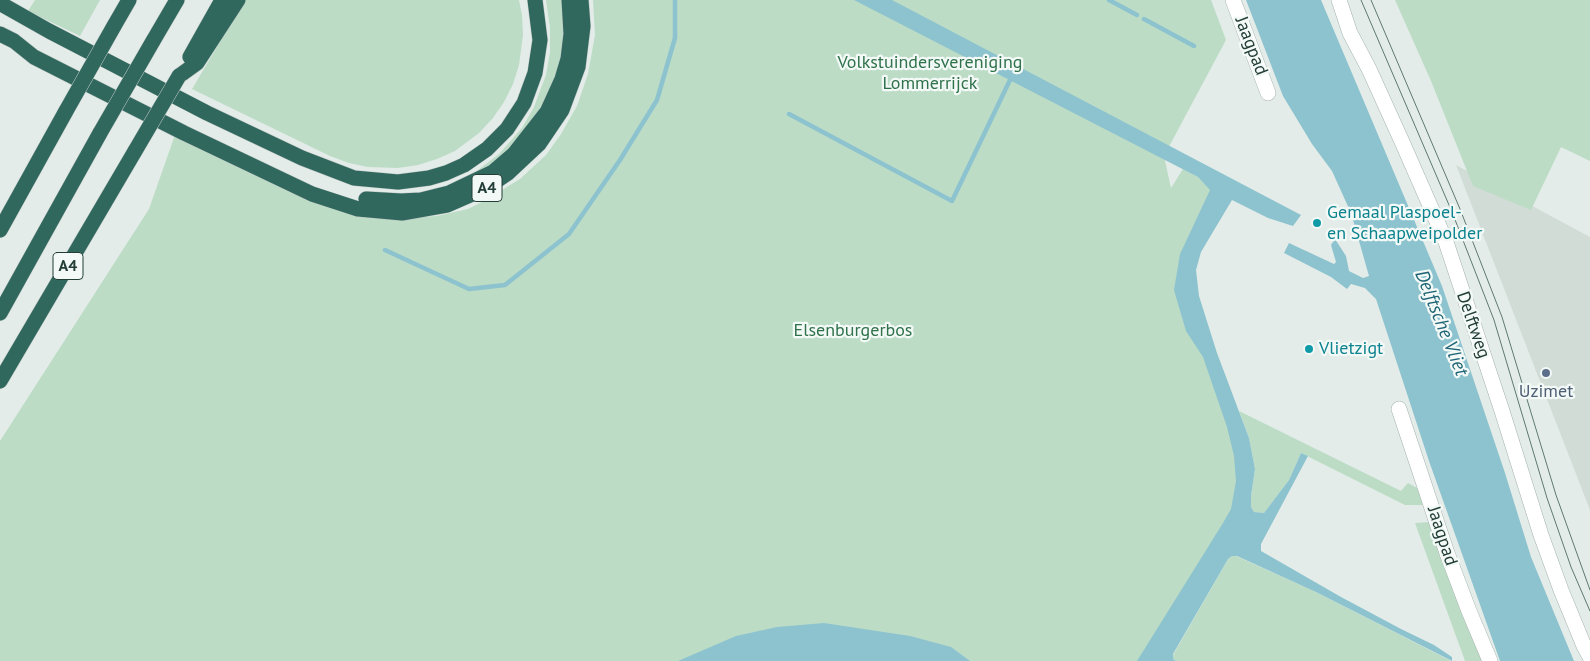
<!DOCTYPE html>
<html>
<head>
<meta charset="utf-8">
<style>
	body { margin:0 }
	canvas { display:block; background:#e3ece8 }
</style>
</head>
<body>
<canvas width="1590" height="661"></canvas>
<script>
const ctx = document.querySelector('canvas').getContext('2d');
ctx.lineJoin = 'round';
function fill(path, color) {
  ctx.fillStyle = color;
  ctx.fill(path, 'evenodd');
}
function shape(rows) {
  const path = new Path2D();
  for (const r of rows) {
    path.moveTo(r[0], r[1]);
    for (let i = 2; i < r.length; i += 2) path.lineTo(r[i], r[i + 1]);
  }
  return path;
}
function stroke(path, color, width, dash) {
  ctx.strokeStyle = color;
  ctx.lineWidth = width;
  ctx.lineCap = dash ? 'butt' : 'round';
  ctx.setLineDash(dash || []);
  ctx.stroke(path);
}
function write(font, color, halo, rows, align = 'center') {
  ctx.font = font + ' "PT Sans",sans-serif';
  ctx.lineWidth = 4.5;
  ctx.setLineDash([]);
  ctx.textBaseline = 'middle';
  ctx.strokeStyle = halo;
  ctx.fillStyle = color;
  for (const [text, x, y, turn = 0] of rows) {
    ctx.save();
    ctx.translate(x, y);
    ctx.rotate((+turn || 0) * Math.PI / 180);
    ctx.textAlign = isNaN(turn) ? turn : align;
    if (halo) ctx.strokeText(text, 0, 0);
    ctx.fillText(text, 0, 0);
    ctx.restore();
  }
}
fill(shape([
	[1456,165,1590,237,1590,510]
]), '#d1dcd7');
fill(shape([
	[35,0,100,0,80,36,28,11],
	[245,0,519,0,522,15,523,35,519,65,513,84,504,102,493,118,479,133,455,151,437,159,418,165,398,168,368,167,349,163,330,156,192,89],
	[546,0,565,0,564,59,546,107,505,156,461,183,499,154,522,128,534,107,546,75,550,52,550,28],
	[593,0,1211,0,1226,40,1164,156,1171,188,1183,169,1198,177,1211,190,1184,246,1233,422,1244,502,1154,661,0,661,0,441,149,209,176,132,323,204,406,218,437,216,468,209,484,201,520,179,546,155,561,134,577,106,588,74,595,35],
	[1395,0,1590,0,1590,161,1561,147,1531,210,1473,186,1431,81],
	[1239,411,1401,491,1408,483,1419,489,1425,505,1405,505,1301,453,1289,480,1268,508,1264,513,1254,512,1251,507,1251,496,1255,469,1249,438],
	[1431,522,1485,661,1465,661,1415,523],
	[1232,556,1236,556,1318,593,1451,661,1176,661,1173,659,1173,655,1228,559]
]), '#bcdcc6');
fill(shape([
	[854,0,892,0,1301,215,1293,226,1268,218,1232,200,1201,252,1196,270,1199,296,1217,353,1249,438,1255,469,1251,496,1251,507,1254,512,1264,513,1289,480,1301,453,1308,456,1261,544,1261,551,1341,597,1401,629,1434,645,1452,657,1452,661,1318,593,1237,556,1232,556,1228,559,1173,654,1173,659,1176,661,1137,661,1223,523,1231,509,1236,481,1234,456,1227,427,1203,357,1186,331,1174,290,1180,254,1210,190,1198,177],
	[1246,0,1321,0,1442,286,1505,473,1531,557,1574,661,1500,661,1429,461,1376,299,1365,288,1351,284,1347,289,1331,277,1284,253,1289,243,1334,264,1336,262,1331,245,1335,239,1346,256,1349,271,1363,278,1369,276,1351,213,1332,171,1312,144,1283,96],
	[824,623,910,636,951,647,970,661,678,661,736,636,777,627]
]), '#8dc3cf');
stroke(shape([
	[1109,0,1137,15],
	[1144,19,1194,46],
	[789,114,952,201,1010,80],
	[385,250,469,289,505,285,569,234,620,160,657,100,675,38,675,0]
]), '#8dc3cf', 4.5);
const street = shape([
	[1233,0,1268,93],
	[1339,0,1350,33,1369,69,1403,144,1446,242,1502,411,1541,535,1561,590,1584,646,1590,657],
	[1399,409,1447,553,1469,611,1490,661]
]);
const highway = shape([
	[3,5,49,31,207,113,302,158,354,178,398,182,429,178,446,173,464,165,487,149,507,129,524,103,535,73,540,40,535,0],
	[114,26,129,0],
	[0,34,14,41,34,57,184,133,312,194,358,209,402,213,447,205,486,188,508,173,539,144,562,110,578,67,583,26,581,0],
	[153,41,177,0],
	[190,57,222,0],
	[179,76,197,63,238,0],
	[366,199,401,201,421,200,449,193,493,172,514,154,547,112,562,79,568,59,571,34,569,0],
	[0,230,66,111],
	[0,313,100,133],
	[0,381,135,151]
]);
stroke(street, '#a6b4af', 16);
stroke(highway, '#c1c9c7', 16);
stroke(street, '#fff', 15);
stroke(highway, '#30685e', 15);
stroke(shape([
	[1361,0,1452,212,1494,320,1547,498,1571,567,1590,611],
	[1371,0,1460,209,1502,317,1556,495,1590,590]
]), '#5e7872', 1);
const highwayBridge = shape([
	[66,111,114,26],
	[100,133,153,41],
	[135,151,179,76]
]);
stroke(highwayBridge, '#c1c9c7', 16, []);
stroke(highwayBridge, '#30685e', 15);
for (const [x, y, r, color] of [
	[1317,223,5,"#0f9aa8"],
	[1309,349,5,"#0f9aa8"],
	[1546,373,5,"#5c6f8a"]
]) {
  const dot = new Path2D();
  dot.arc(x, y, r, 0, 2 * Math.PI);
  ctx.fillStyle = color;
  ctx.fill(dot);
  stroke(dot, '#f3f9f6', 2);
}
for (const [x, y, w] of [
	[487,188,30],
	[68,266,30]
]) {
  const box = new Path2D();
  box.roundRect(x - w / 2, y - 13.5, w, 27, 4);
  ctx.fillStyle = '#f3f9f6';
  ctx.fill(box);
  stroke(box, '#233d37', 1);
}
write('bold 16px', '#233d37', null, [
	["A4",487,188],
	["A4",68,266]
]);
write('18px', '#233d37', '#f3f9f6', [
	["Jaagpad",1251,46,69],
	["Delftweg",1473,325,71],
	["Jaagpad",1442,536,72]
]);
write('18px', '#2f724b', '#f3f9f6', [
	["Volkstuindersvereniging",930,63],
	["Lommerrijck",930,84],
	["Elsenburgerbos",853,331]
]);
write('18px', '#0d838f', '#f3f9f6', [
	["Gemaal Plaspoel-",1327,213],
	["en Schaapweipolder",1327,234],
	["Vlietzigt",1319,349]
], 'left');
write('18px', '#4e5e75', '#f3f9f6', [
	["Uzimet",1546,392]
]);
write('italic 19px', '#1f6576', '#f3f9f6', [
	["Delftsche Vliet",1441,323,68]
]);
</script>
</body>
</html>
